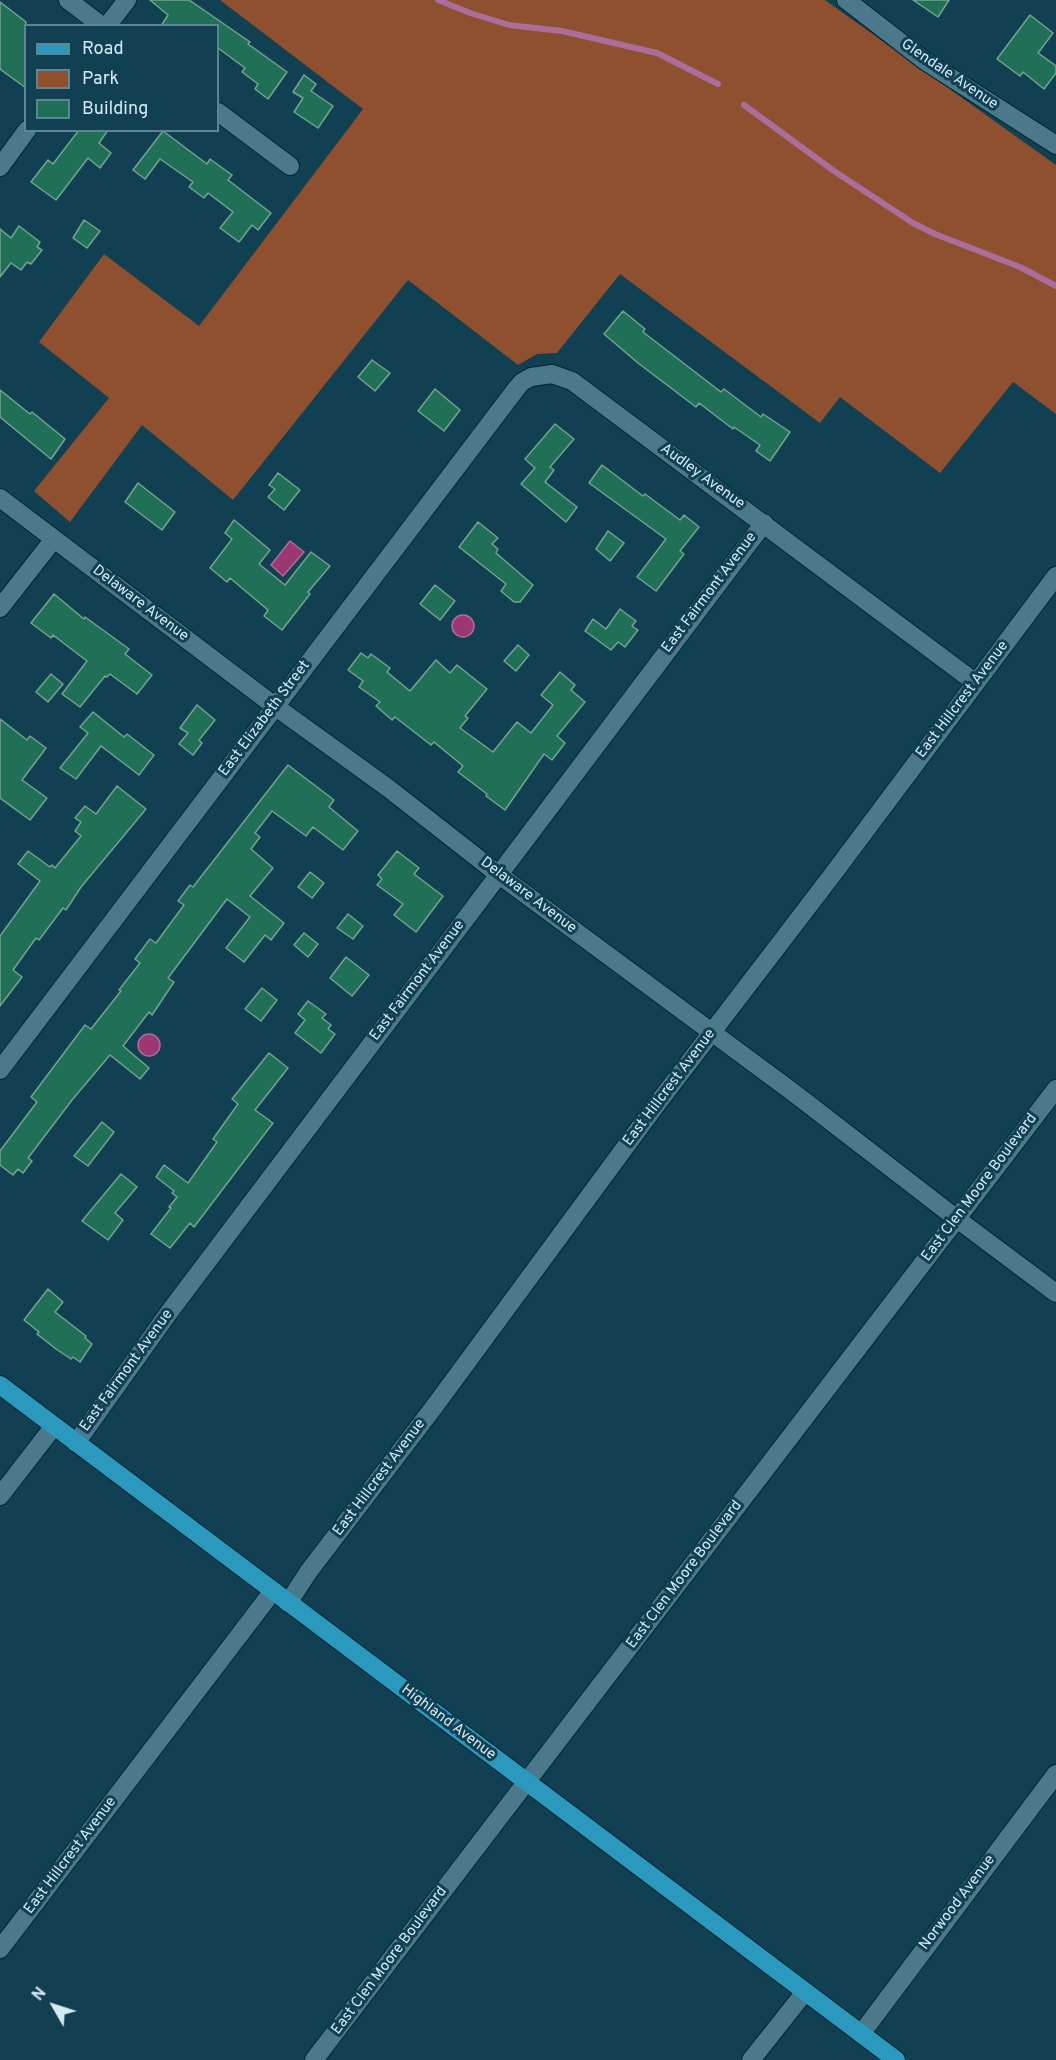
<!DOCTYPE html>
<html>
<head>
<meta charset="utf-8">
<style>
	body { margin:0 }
	#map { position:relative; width:1056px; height:2060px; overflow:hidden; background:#114052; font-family:Overpass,sans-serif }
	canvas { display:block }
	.legend { position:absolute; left:24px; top:24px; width:195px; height:108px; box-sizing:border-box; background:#114052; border:2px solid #5f8493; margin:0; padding:8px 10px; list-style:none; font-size:18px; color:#d3eaf5 }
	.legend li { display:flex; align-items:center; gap:12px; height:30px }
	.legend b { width:30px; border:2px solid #5f8493 }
	.north { position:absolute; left:24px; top:1976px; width:60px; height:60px; -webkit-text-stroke:4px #114052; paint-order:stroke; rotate:309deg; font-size:16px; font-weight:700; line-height:24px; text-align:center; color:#d3eaf5 }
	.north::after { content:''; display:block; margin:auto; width:21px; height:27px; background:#d3eaf5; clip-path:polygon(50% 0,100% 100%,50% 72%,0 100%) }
</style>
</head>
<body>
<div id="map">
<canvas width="1056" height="2060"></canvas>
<ul class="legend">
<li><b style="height:8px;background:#2b98bd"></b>Road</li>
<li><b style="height:16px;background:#8e502f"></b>Park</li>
<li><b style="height:16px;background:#1f7056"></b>Building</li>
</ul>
<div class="north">N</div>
</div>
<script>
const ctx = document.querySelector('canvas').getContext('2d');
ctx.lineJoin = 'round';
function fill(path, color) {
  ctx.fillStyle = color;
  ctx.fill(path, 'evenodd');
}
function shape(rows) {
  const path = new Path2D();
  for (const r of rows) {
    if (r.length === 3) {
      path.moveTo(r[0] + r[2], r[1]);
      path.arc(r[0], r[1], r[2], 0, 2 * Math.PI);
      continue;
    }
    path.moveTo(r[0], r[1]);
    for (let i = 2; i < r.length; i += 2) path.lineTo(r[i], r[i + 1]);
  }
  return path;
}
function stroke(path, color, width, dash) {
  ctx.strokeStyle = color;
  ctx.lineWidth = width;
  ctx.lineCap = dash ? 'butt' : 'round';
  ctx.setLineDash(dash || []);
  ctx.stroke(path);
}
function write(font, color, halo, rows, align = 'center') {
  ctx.font = font + ' Overpass,sans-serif';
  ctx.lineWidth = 6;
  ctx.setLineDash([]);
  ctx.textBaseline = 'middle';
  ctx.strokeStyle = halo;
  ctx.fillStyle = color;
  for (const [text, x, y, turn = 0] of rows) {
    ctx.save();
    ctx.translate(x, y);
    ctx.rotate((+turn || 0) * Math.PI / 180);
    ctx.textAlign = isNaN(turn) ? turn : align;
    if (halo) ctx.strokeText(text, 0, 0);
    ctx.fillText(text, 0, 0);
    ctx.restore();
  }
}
fill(shape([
	[220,0,825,0,1056,165,1056,414,1013,382,940,473,840,397,820,423,620,274,557,353,537,354,518,365,408,280,233,500,142,425,70,522,34,491,109,398,39,342,104,254,199,326,363,109]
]), '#8e502f');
const water = shape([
	[290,541,304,552,283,576,271,565,290,541],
	[463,626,11],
	[149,1045,11]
]);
fill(water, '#9b3873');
stroke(water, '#ac6d9a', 1.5);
stroke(shape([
	[438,0,470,13,509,25,562,31,657,53,718,84],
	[744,105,834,171,913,223,935,234,1020,267,1056,286]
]), '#ac6d9a', 6);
const building = shape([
	[150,0,189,0,250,42,248,44,287,72,268,99,255,89,258,84,242,72,245,68,218,48,218,26,161,26,168,15,150,0],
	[913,0,949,0,938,17,913,0],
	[0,2,26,22,26,88,0,69,0,2],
	[1030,15,1053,33,1038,53,1056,66,1056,73,1044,89,1023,72,1020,76,997,59,1030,15],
	[304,75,316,84,311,91,333,106,318,128,294,112,303,98,293,92,304,75],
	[79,130,108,130,99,143,111,153,100,168,88,158,56,200,31,182,48,160,53,164,79,130],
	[163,131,207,164,210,159,232,175,228,180,271,213,258,230,252,225,239,242,220,228,233,212,208,193,204,198,189,187,193,182,160,159,145,179,133,170,163,131],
	[84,220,100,231,87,248,73,238,84,220],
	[19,226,40,242,37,247,42,250,31,264,27,262,21,270,11,263,0,277,0,229,11,238,19,226],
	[623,311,645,329,643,332,721,392,724,389,761,417,763,414,790,432,770,461,756,451,760,445,734,427,733,429,699,403,696,407,638,363,604,334,623,311],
	[372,360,390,373,375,391,358,377,372,360],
	[435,389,460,410,444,431,418,411,435,389],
	[0,390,30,414,32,412,65,439,51,459,0,417,0,390],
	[555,424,574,439,550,467,554,470,545,482,577,507,566,522,521,484,535,468,525,459,555,424],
	[602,465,643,496,645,494,680,520,684,515,699,527,680,551,684,554,656,591,637,577,666,539,589,483,602,465],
	[278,473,300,490,284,510,268,497,275,489,269,485,278,473],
	[138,483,175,512,162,530,125,502,138,483],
	[234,520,270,550,259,564,285,585,311,552,330,566,308,592,310,594,282,630,264,616,268,610,230,578,227,582,210,568,232,539,225,533,234,520],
	[478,522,498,538,492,544,498,549,496,553,533,585,520,602,514,602,501,591,506,584,459,547,478,522],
	[608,531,624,543,610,561,596,549,608,531],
	[435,585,455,601,440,620,420,604,435,585],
	[54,594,84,619,85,617,129,649,125,654,152,675,137,694,110,674,107,677,105,676,80,707,62,694,87,661,53,635,51,638,31,623,54,594],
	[620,609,636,621,632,626,638,630,625,647,618,642,611,650,585,631,593,619,606,629,620,609],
	[518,645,529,655,516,671,504,661,518,645],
	[361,653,368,658,371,654,390,668,387,672,410,691,436,660,450,673,457,665,487,689,465,716,468,718,460,728,493,752,517,722,531,733,553,705,541,695,560,672,575,685,571,690,585,702,557,736,565,743,552,760,544,754,505,810,486,796,487,794,458,772,463,766,434,742,431,745,395,717,392,720,376,706,380,702,359,687,363,681,348,670,361,653],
	[51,674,63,684,48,702,36,692,51,674],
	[197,705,215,720,199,740,202,743,193,755,179,744,188,733,180,728,197,705],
	[93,712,124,737,127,734,154,755,139,775,101,746,76,779,60,768,88,733,80,727,93,712],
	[0,719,27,740,30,736,46,748,22,780,47,798,30,820,0,798,0,719],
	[288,765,334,800,329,807,358,831,343,850,313,827,306,836,272,811,255,833,260,837,251,849,273,868,250,896,284,923,271,940,265,935,244,962,226,948,250,917,227,899,168,978,174,982,152,1015,149,1012,123,1046,149,1068,140,1079,110,1055,72,1100,28,1158,32,1161,23,1173,18,1169,13,1175,0,1165,0,1151,37,1102,31,1097,85,1025,91,1029,121,991,119,990,140,963,135,959,150,939,156,943,184,905,178,901,190,885,193,887,288,765],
	[117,786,146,809,81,887,66,910,63,908,39,940,36,938,13,970,22,977,0,1006,0,936,40,881,18,864,28,851,50,867,52,865,55,868,81,836,75,831,81,822,75,818,85,806,96,814,117,786],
	[397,851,419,868,414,874,443,896,416,932,394,915,403,904,377,885,382,879,378,875,397,851],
	[310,872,324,883,312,898,298,887,310,872],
	[348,914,363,926,353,939,337,928,348,914],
	[304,933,318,944,308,957,294,945,304,933],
	[346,957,369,975,352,996,330,978,346,957],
	[262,988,277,1000,261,1021,245,1009,262,988],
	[308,1001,326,1014,322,1018,331,1025,328,1029,335,1034,321,1053,295,1033,305,1020,298,1014,308,1001],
	[269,1053,288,1068,255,1110,273,1123,194,1227,190,1223,170,1248,151,1234,171,1208,169,1207,177,1197,172,1193,174,1191,156,1177,164,1165,188,1183,217,1142,213,1139,238,1104,232,1099,269,1053],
	[102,1122,114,1132,88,1166,74,1156,102,1122],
	[121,1174,137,1187,115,1213,123,1220,108,1240,82,1221,121,1174],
	[48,1289,63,1302,55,1312,86,1336,85,1338,92,1344,80,1362,73,1357,71,1359,56,1349,37,1334,39,1332,24,1320,48,1289]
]);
fill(building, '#1f7056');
stroke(building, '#75a390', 1.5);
const minor = shape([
	[68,0,102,26],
	[846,0,925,61,1056,145],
	[107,26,127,0],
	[218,112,290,166],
	[0,167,27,130],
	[0,498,276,707,388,788,498,874,794,1093,957,1219,1056,1293],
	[0,608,54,539],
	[0,1070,516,389,522,382,531,377,552,374,572,381,976,683],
	[76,1443,170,1311,764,523],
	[0,1496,54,1426],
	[288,1603,309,1571,434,1407,657,1104,833,874,1056,576],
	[0,1949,273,1591],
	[861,2034,1056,1774],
	[314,2060,1056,1089],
	[751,2060,805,1992]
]);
const major = shape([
	[0,1385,896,2060]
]);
stroke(minor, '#022632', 20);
stroke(major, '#022632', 20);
stroke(minor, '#4b788b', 18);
stroke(major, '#2b98bd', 18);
write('15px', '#d3eaf5', '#114052', [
	["Glendale Avenue",949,75,34],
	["Audley Avenue",702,477,36],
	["East Fairmont Avenue",710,593,-53],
	["Delaware Avenue",140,604,37],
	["East Hillcrest Avenue",963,700,-53],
	["East Elizabeth Street",265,719,-53],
	["Delaware Avenue",528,896,37],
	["East Fairmont Avenue",418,981,-53],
	["East Hillcrest Avenue",670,1088,-53],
	["East Clen Moore Boulevard",980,1188,-53],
	["East Fairmont Avenue",127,1371,-54],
	["East Hillcrest Avenue",380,1478,-53],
	["East Clen Moore Boulevard",685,1575,-53],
	["Highland Avenue",448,1723,37],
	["East Hillcrest Avenue",71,1856,-53],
	["Norwood Avenue",958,1903,-53],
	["East Clen Moore Boulevard",390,1961,-53]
]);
</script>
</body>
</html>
